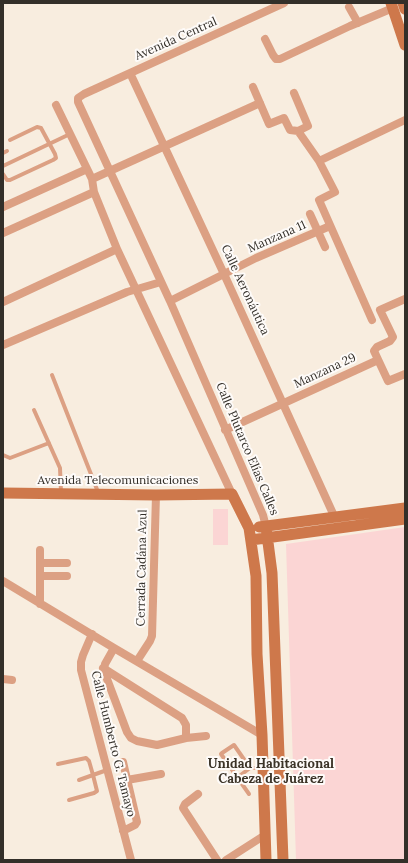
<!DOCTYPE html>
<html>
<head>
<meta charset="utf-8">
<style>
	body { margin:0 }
	#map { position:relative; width:408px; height:863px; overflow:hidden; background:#f8eddf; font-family:Lora,serif }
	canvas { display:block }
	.frame { position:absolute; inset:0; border:4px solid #332f29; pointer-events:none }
</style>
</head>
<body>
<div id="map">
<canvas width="408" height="863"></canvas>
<div class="frame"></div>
</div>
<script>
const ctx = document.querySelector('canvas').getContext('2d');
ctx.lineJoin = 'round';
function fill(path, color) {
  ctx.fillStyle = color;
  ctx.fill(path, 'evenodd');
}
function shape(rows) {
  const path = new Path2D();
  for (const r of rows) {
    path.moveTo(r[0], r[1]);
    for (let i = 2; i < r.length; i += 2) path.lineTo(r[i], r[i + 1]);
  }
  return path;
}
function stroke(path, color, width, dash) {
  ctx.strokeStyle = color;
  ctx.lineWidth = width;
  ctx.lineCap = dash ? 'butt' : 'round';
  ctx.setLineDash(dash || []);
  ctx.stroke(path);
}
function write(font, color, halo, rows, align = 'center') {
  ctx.font = font + ' Lora,serif';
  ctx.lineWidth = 4;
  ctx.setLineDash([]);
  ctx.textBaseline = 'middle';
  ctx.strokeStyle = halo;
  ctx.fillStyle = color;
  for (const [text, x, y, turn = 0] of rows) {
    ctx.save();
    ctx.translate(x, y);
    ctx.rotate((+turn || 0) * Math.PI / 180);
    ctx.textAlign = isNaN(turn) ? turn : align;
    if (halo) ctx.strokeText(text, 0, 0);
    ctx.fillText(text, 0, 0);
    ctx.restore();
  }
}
fill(shape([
	[213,509,228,509,228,545,213,545],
	[405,527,405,860,296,860,286,544]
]), '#fbd5d4');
stroke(shape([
	[3,153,7,151],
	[3,166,70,134],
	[3,174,7,180,10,180,53,160,56,158,55,154,41,128,37,127,10,140],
	[52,375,98,492],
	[34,410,60,468,61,492],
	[3,455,10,458,49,443],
	[58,764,86,758,89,761,93,775,97,791,94,793,69,800],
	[238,777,250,768],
	[79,780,107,770],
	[249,794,221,754,222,753,234,745,250,768,262,768]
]), '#dca083', 4);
stroke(shape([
	[349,7,358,23],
	[265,39,273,55,276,59,280,59,350,26,393,8],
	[130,73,224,274,335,518],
	[253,87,269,124,284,118,290,130,298,131,319,161,335,192,319,200,372,320],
	[294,93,308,126,298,131],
	[56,105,92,179,94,192,117,249,232,494],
	[319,161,405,120],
	[92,179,260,103],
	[3,207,87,169],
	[310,214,325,247],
	[3,233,94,192],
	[405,299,380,310,393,337,390,341,377,347,374,351,388,381,405,374],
	[170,301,256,258,330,226],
	[3,302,117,249],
	[3,345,127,292,161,282],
	[225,430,378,360],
	[266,527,263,515,170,301,78,102,78,98,84,94,284,3],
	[40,550,40,604],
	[40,563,67,563],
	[40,576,67,576],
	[3,581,114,648,262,735],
	[92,634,83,655,81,662,81,670,131,860],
	[114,648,105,664,104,671,127,732,131,738,137,741,157,745,186,738,206,736],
	[137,661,150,641,152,636,156,495],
	[103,668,182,718,186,725,186,738],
	[3,679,12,680],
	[123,762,137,822,135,825,123,831],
	[127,780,161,774],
	[198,794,185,804,183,808,217,860],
	[226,860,265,835]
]), '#dca083', 8);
stroke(shape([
	[391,3,405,45],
	[403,3,405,9],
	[3,493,156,495,232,494,249,528,256,576,257,654,262,735,266,860],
	[259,527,405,508],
	[266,527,272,573,283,860],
	[251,540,405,519]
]), '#ce784b', 11);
write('12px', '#332f29', '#fefbf9', [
	["Avenida Central",176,39,-24],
	["Manzana 11",277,237,-24],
	["Calle Aeronáutica",245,290,65],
	["Manzana 29",325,371,-25],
	["Calle Plutarco Elías Calles",247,449,67],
	["Avenida Telecomunicaciones",118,481],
	["Cerrada Cadána Azul",142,568,-89],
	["Calle Humberto G. Tamayo",113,744,76]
]);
write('bold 13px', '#3b3327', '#fefbf9', [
	["Unidad Habitacional",271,764],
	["Cabeza de Juárez",271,779]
]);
</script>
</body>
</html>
